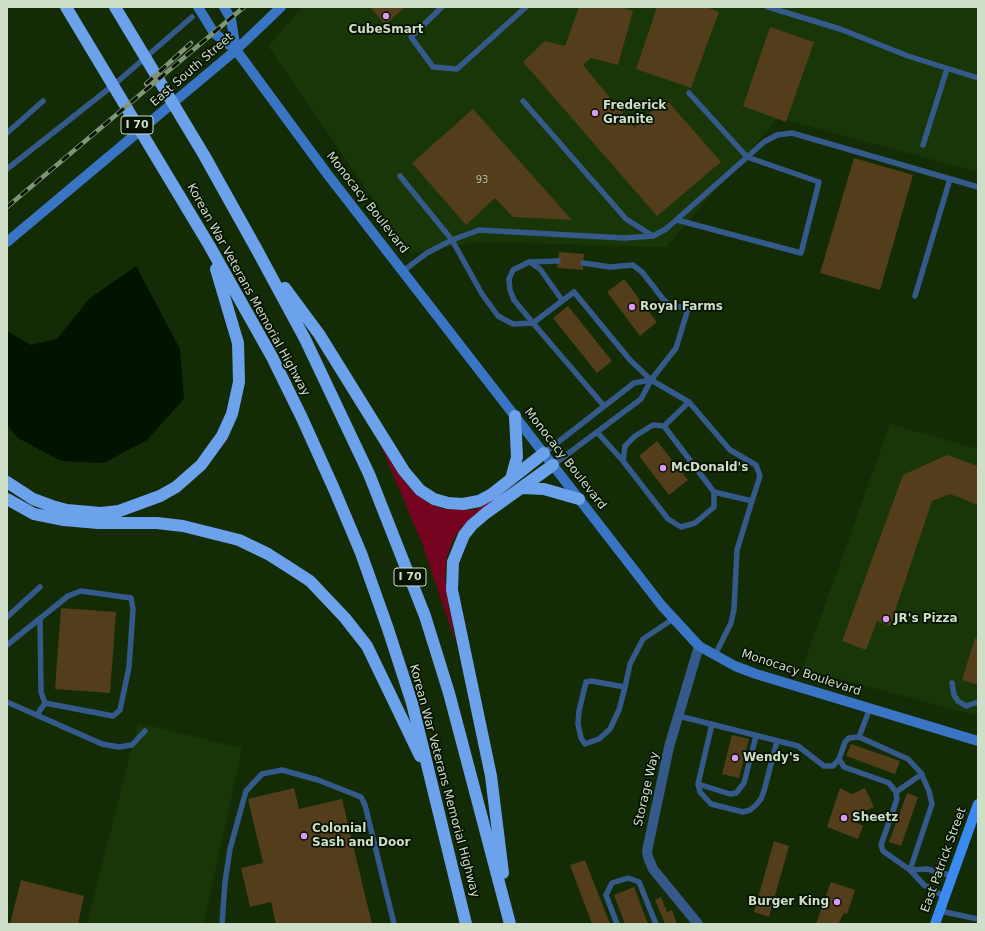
<!DOCTYPE html>
<html>
<head>
<meta charset="utf-8">
<style>
	body { margin:0 }
	#map { position:relative; width:985px; height:931px; overflow:hidden; background:#132c05; font-family:"DejaVu Sans",sans-serif }
	canvas { display:block }
	.frame { position:absolute; inset:0; border:8px solid #cedec8; pointer-events:none }
</style>
</head>
<body>
<div id="map">
<canvas width="985" height="931"></canvas>
<div class="frame"></div>
</div>
<script>
const ctx = document.querySelector('canvas').getContext('2d');
ctx.lineJoin = 'round';
function fill(path, color) {
  ctx.fillStyle = color;
  ctx.fill(path, 'evenodd');
}
function shape(rows) {
  const path = new Path2D();
  for (const r of rows) {
    path.moveTo(r[0], r[1]);
    for (let i = 2; i < r.length; i += 2) path.lineTo(r[i], r[i + 1]);
  }
  return path;
}
function stroke(path, color, width, dash) {
  ctx.strokeStyle = color;
  ctx.lineWidth = width;
  ctx.lineCap = dash ? 'butt' : 'round';
  ctx.setLineDash(dash || []);
  ctx.stroke(path);
}
function write(font, color, halo, rows, align = 'center') {
  ctx.font = font + ' "DejaVu Sans",sans-serif';
  ctx.lineWidth = 3.5;
  ctx.setLineDash([]);
  ctx.textBaseline = 'middle';
  ctx.strokeStyle = halo;
  ctx.fillStyle = color;
  for (const [text, x, y, turn = 0] of rows) {
    ctx.save();
    ctx.translate(x, y);
    ctx.rotate((+turn || 0) * Math.PI / 180);
    ctx.textAlign = isNaN(turn) ? turn : align;
    if (halo) ctx.strokeText(text, 0, 0);
    ctx.fillText(text, 0, 0);
    ctx.restore();
  }
}
fill(shape([
	[303,7,978,7,978,172,778,118,666,247,477,242,410,253,268,46],
	[890,424,978,449,978,716,802,669],
	[138,723,242,748,204,924,87,924]
]), '#183607');
fill(shape([
	[380,444,399,475,415,494,432,505,443,509,476,510,505,491,506,493,474,515,462,527,454,538,447,556,445,575,447,597,456,644,422,543]
]), '#750421');
fill(shape([
	[136,266,180,349,184,399,147,440,104,463,61,461,18,438,7,425,7,331,31,345,57,339,89,299]
]), '#021300');
fill(shape([
	[370,7,405,7,385,25],
	[579,7,620,7,633,11,618,65,591,58,583,65,634,127,666,99,721,162,657,216,523,62,545,41,565,46],
	[657,7,707,7,719,12,691,88,636,69],
	[770,27,814,42,786,122,743,106],
	[473,109,572,220,513,217,495,198,466,225,412,163],
	[854,158,913,175,880,290,820,273],
	[559,252,584,254,583,270,557,268],
	[624,279,657,322,640,336,607,292],
	[568,306,612,361,597,373,553,318],
	[657,441,688,480,669,495,639,456],
	[947,455,978,466,978,505,950,494,932,501,890,626,877,621,866,650,842,641,903,475],
	[61,608,116,612,110,693,55,689],
	[975,638,978,639,978,685,962,680],
	[732,735,749,739,739,778,722,774],
	[851,744,900,761,895,774,846,756],
	[294,788,299,809,342,799,372,924,276,924,271,902,250,907,241,868,263,863,248,799],
	[840,788,852,794,865,788,874,807,861,813,857,823,863,826,858,839,827,827],
	[907,793,918,797,901,846,889,842],
	[774,841,789,846,769,917,754,912],
	[585,860,610,924,592,924,570,865],
	[21,880,84,896,78,924,10,924],
	[831,882,855,890,847,914,844,913,838,924,816,924],
	[634,887,648,924,625,924,614,895],
	[661,897,667,912,672,910,677,924,665,924,655,900]
]), '#533d1b');
stroke(shape([
	[442,7,411,37,433,67,457,69,526,7],
	[768,7,840,29,908,56,978,78],
	[523,101,626,219,653,236],
	[7,133,43,101],
	[923,145,947,69],
	[7,169,116,83,192,17],
	[400,176,452,240,479,230,624,238,653,236,666,229,764,142,777,135,792,133,978,187],
	[677,220,801,253,819,182,747,157,689,93],
	[558,261,529,262,513,270,509,279,510,290,514,300,533,323,574,292,630,360,651,380,689,402,730,450,756,465,760,476,752,501],
	[530,262,540,269,562,300],
	[403,271,427,253,452,240,482,294,498,316,513,324,533,323,604,406],
	[915,296,950,179],
	[664,426,689,402],
	[597,432,623,461],
	[544,453,634,383,651,380],
	[553,465,641,399,651,380,676,348,688,309,669,304,663,299,642,272,633,265,610,267,583,263],
	[714,492,714,507,695,523,681,527,668,519,623,461,625,446,635,436,653,425,664,426,714,492,752,501,737,550,734,609,731,623,715,655],
	[7,617,40,587],
	[7,645,68,596,81,591,131,598,133,609,129,667,120,710,113,716,45,703,41,692,40,619],
	[952,683,954,695,958,701,966,706,978,702],
	[625,687,591,681,586,682,579,711,578,724,581,738,585,744,599,739,610,729,619,710,625,687,630,664,643,639,673,619],
	[7,702,102,744,119,747,132,745,145,731],
	[37,715,45,703],
	[679,716,798,746,824,766,833,766,839,759,845,742,849,738,859,737,870,708],
	[712,724,698,784,700,792,711,804,743,812,750,810,756,805,761,799,764,791,777,741],
	[859,737,908,759,921,773,929,791,932,804,910,870],
	[839,759,844,767,889,783,896,792,897,799,881,845,883,851,910,870,924,885,945,897],
	[698,784,730,794,736,793,744,783,756,736],
	[896,792,922,774],
	[910,870,927,869,953,876],
	[940,911,978,919],
	[222,924,225,882,230,849,246,791,262,774,282,770,318,780,361,797,365,805,394,924],
	[617,924,606,895,612,883,628,878,639,882,656,924]
]), '#35598b', 5.5);
stroke(shape([
	[698,924,653,869,648,857,647,851,669,747,699,646]
]), '#35598b', 10);
stroke(shape([
	[198,7,214,33,236,50,328,175,662,606,699,646,735,666,756,674,978,741],
	[224,7,231,19,236,50],
	[7,242,236,50,281,7]
]), '#3a75c5', 10);
stroke(shape([
	[935,924,978,804]
]), '#3b8af2', 10);
stroke(shape([
	[66,7,209,245,272,357,302,418,334,489,361,553,388,629,412,703,466,924],
	[115,7,204,155,257,250,305,339,369,474,425,616,449,693,510,924],
	[285,288,319,334,404,471,420,490,434,499,448,503,463,504,479,501,492,494,544,453],
	[511,479,517,457,515,416],
	[7,482,33,499,52,506,67,510,101,513,119,511,160,496,176,487,201,465,222,436,232,414,239,382,238,343,216,269],
	[521,488,544,489,579,499],
	[7,499,34,514,64,520,98,523,157,523,183,526,239,540,268,554,290,568,310,581,345,618,367,646,420,756],
	[503,873,491,776,452,590,453,562,464,535,472,525,486,513,553,465]
]), '#6ca1eb', 12);
const rail = shape([
	[146,84,191,43],
	[7,207,244,7]
]);
stroke(rail, '#809477', 4.5);
stroke(rail, '#071203', 3, [9]);
for (const [x, y, r, color] of [
	[386,16,4,"#dc99f4"],
	[595,113,4,"#dc99f4"],
	[632,307,4,"#dc99f4"],
	[663,468,4,"#dc99f4"],
	[886,619,4,"#dc99f4"],
	[735,758,4,"#dc99f4"],
	[844,818,4,"#dc99f4"],
	[304,836,4,"#dc99f4"],
	[837,902,4,"#dc99f4"]
]) {
  const dot = new Path2D();
  dot.arc(x, y, r, 0, 2 * Math.PI);
  ctx.fillStyle = color;
  ctx.fill(dot);
  stroke(dot, '#071203', 1.5);
}
write('10px', '#afb69d', null, [
	["93",482,180]
]);
for (const [x, y, w] of [
	[137,125,32],
	[410,577,32]
]) {
  const box = new Path2D();
  box.roundRect(x - w / 2, y - 9, w, 18, 3);
  ctx.fillStyle = '#071203';
  ctx.fill(box);
  stroke(box, '#cedec8', 1);
}
write('bold 11px', '#cedec8', null, [
	["I 70",137,125],
	["I 70",410,577]
]);
write('bold 12px', '#cedec8', '#071203', [
	["CubeSmart",386,30,"center"],
	["Frederick",603,106],
	["Granite",603,120],
	["Royal Farms",640,307],
	["McDonald's",671,468],
	["JR's Pizza",894,619],
	["Wendy's",743,758],
	["Sheetz",852,818],
	["Colonial",312,829],
	["Sash and Door",312,843],
	["Burger King",829,902,"right"]
], 'left');
write('12px', '#cedec8', '#071203', [
	["East South Street",192,70,-41],
	["Monocacy Boulevard",367,203,52],
	["Korean War Veterans Memorial Highway",248,290,61],
	["Monocacy Boulevard",565,459,52],
	["Monocacy Boulevard",801,673,18],
	["Korean War Veterans Memorial Highway",444,781,75],
	["Storage Way",647,789,-77],
	["East Patrick Street",944,860,-70]
]);
</script>
</body>
</html>
